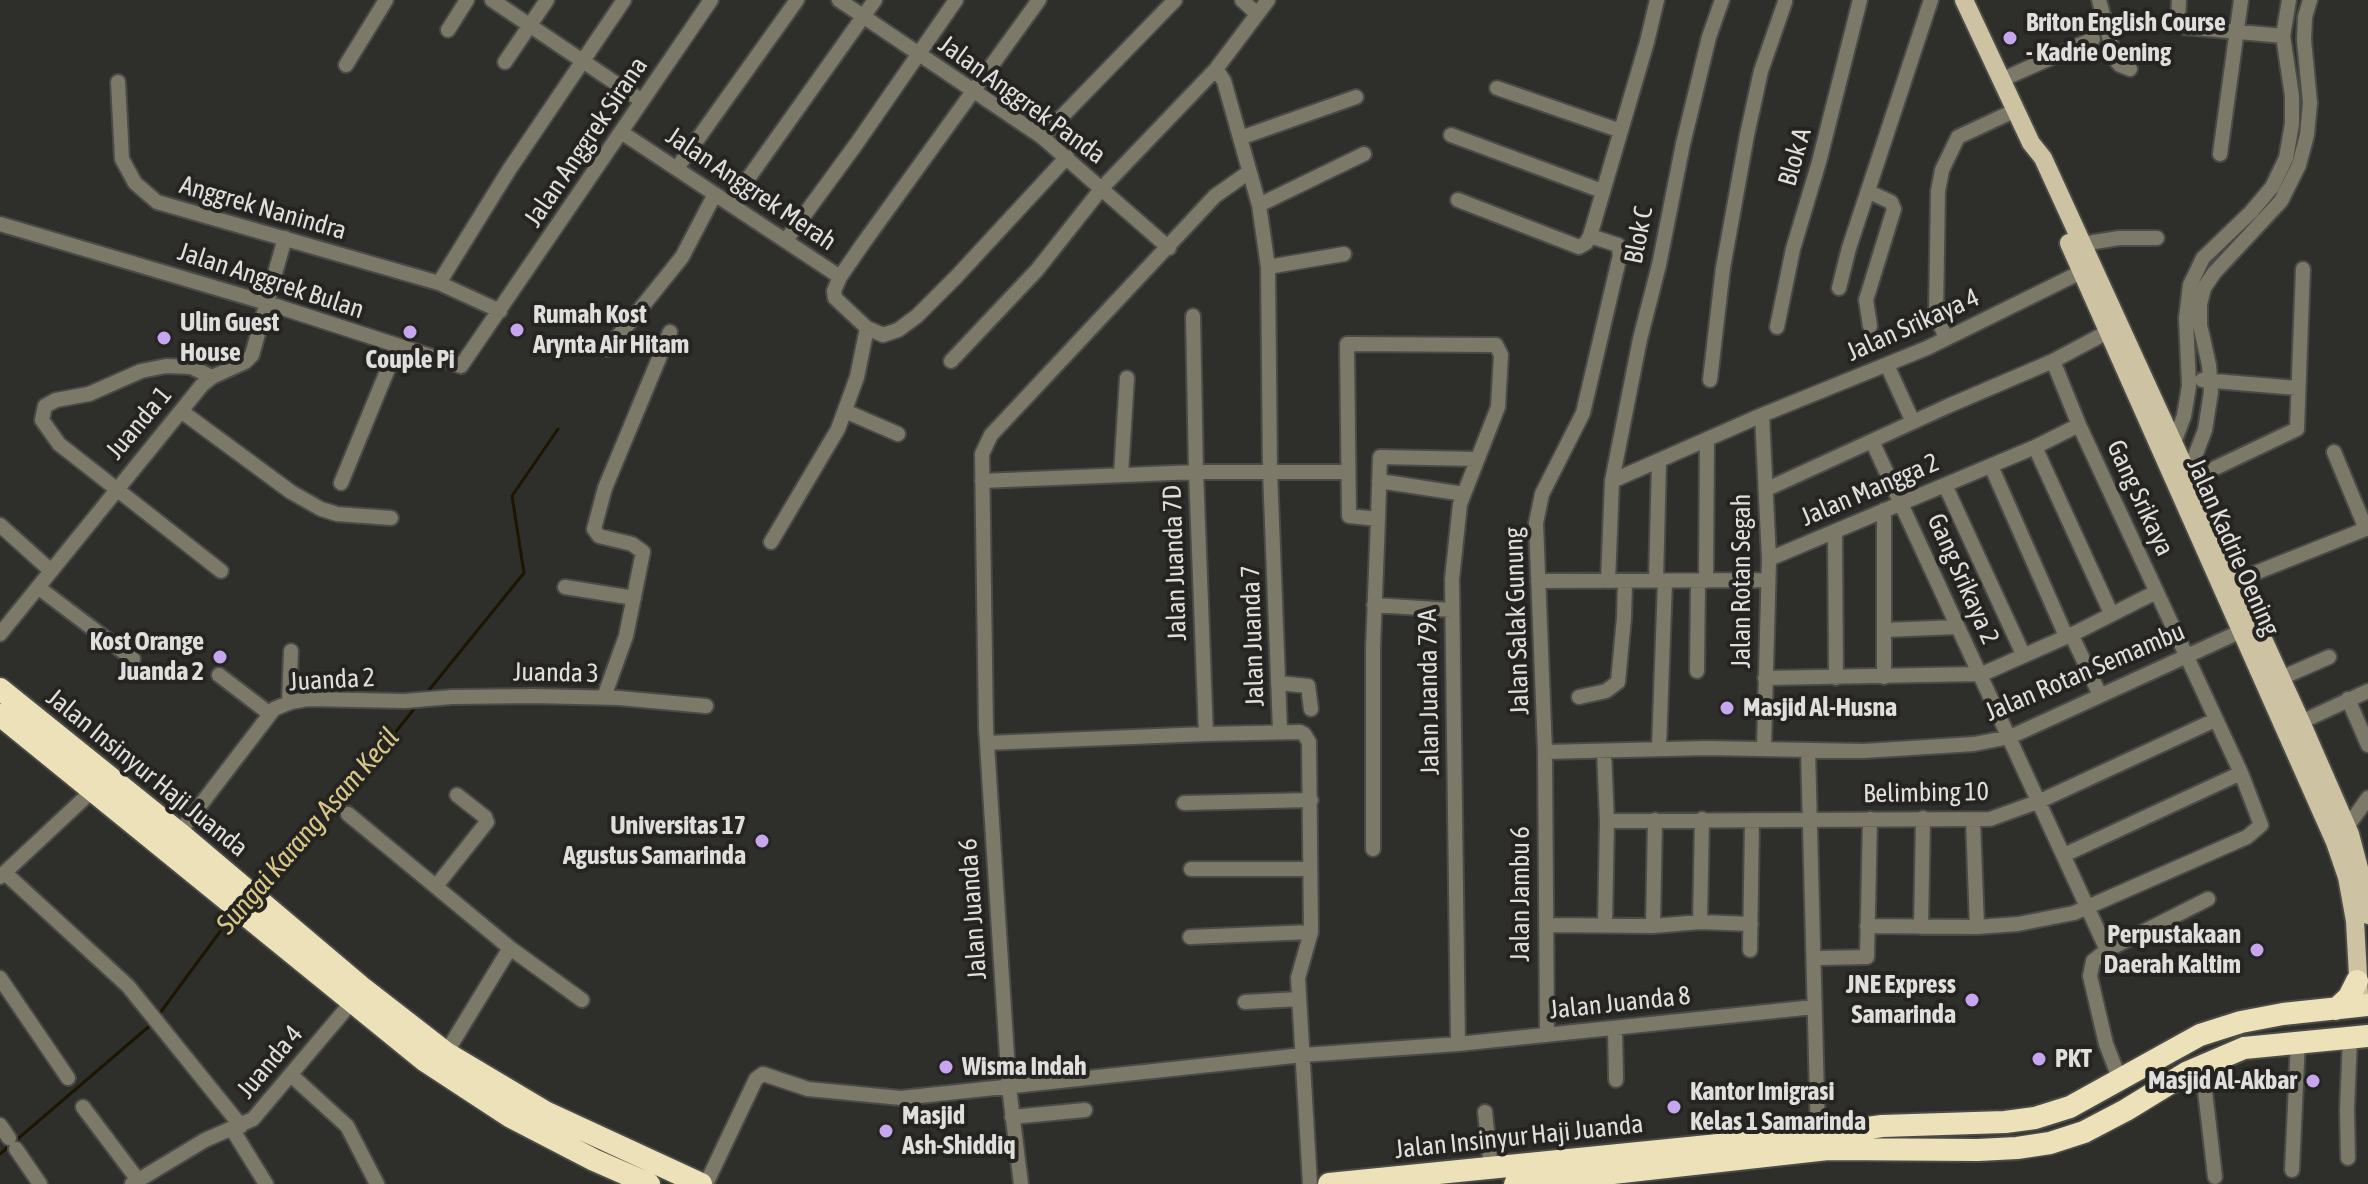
<!DOCTYPE html>
<html>
<head>
<meta charset="utf-8">
<style>
	body { margin:0 }
	canvas { display:block; background:#2e2e2b }
</style>
</head>
<body>
<canvas width="2368" height="1184"></canvas>
<script>
const ctx = document.querySelector('canvas').getContext('2d');
ctx.lineJoin = 'round';
function shape(rows) {
  const path = new Path2D();
  for (const r of rows) {
    path.moveTo(r[0], r[1]);
    for (let i = 2; i < r.length; i += 2) path.lineTo(r[i], r[i + 1]);
  }
  return path;
}
function stroke(path, color, width, dash) {
  ctx.strokeStyle = color;
  ctx.lineWidth = width;
  ctx.lineCap = dash ? 'butt' : 'round';
  ctx.setLineDash(dash || []);
  ctx.stroke(path);
}
function write(font, color, halo, rows, align = 'center') {
  ctx.font = font + ' "Asap Condensed",sans-serif';
  ctx.lineWidth = 8;
  ctx.setLineDash([]);
  ctx.textBaseline = 'middle';
  ctx.strokeStyle = halo;
  ctx.fillStyle = color;
  for (const [text, x, y, turn = 0] of rows) {
    ctx.save();
    ctx.translate(x, y);
    ctx.rotate((+turn || 0) * Math.PI / 180);
    ctx.textAlign = isNaN(turn) ? turn : align;
    if (halo) ctx.strokeText(text, 0, 0);
    ctx.fillText(text, 0, 0);
    ctx.restore();
  }
}
stroke(shape([
	[425,695,524,573,512,496,558,429],
	[258,888,338,804,418,704],
	[157,1017,233,914],
	[0,1154,153,1023]
]), '#1c1500', 3);
const minor = shape([
	[492,0,642,101],
	[839,0,1042,137,1169,248],
	[1039,0,862,245,840,277,834,291,835,298,867,328,883,335,898,330,917,316,957,276,1067,157],
	[1242,0,1256,13],
	[2099,0,2115,59,2120,65,2130,69],
	[2179,0,2178,20,2184,27,2283,36],
	[448,30,467,0],
	[505,62,547,0],
	[346,65,386,0],
	[1216,69,1224,81,1259,205,1268,267,1270,471,1280,730],
	[2001,80,2093,39],
	[118,82,122,159,135,183,157,202,439,283,500,311],
	[1497,88,1621,131],
	[621,132,840,277],
	[1451,135,1602,191],
	[1042,137,1175,0],
	[1240,138,1356,97],
	[2220,154,2241,0],
	[677,168,797,0],
	[1869,192,1891,202,1894,209,1866,300,1870,326],
	[1458,200,1579,247,1586,243,1590,236,1647,42,1657,0],
	[730,204,875,0],
	[1259,205,1364,154],
	[0,224,267,303,461,366,711,0],
	[786,240,857,143,956,0],
	[2082,244,2119,238,2157,238],
	[1268,267,1344,254],
	[439,283,509,170,624,0],
	[1839,288,1849,248,1931,0],
	[1193,316,1196,472,1206,734,1300,732,1304,734,1309,742,1311,932,1298,978,1310,1184],
	[1777,327,1793,249,1819,162,1860,0],
	[1946,338,1936,315,1938,191,1942,170,1958,137,2016,110],
	[608,349,682,257,715,194],
	[951,361,1037,270,1102,188,1216,69,1268,0],
	[1887,365,1913,422],
	[212,377,191,367,166,366,141,371,89,394,56,400,45,406,42,420,59,444,221,571],
	[1710,380,1723,268,1747,135,1761,71,1785,2],
	[2202,380,2297,388],
	[181,411,291,492,321,509,337,514,391,518],
	[845,411,898,434],
	[1762,415,1769,559,1764,748],
	[1872,441,2107,950,2093,961,2090,976,2106,1044,2120,1080],
	[2035,447,2111,613],
	[2172,448,2184,416,2189,386,2186,318,2190,285,2203,258,2251,212,2272,187,2286,158,2292,124,2292,96,2283,36,2289,0],
	[2334,452,2366,529],
	[1991,466,2066,636],
	[2215,468,2297,429,2303,269],
	[1121,474,1127,378],
	[2188,474,2205,430,2211,392,2209,365,2200,325,2200,304,2204,288,2214,273,2281,201,2299,165,2307,135,2310,103,2304,40,2305,17,2310,0],
	[982,481,1196,472,1347,472],
	[1379,481,1464,494],
	[1612,481,1762,415,1927,348,2081,272],
	[341,483,397,347],
	[1945,485,2023,654],
	[1767,489,1948,406,2053,361,2115,328],
	[1884,510,1884,677],
	[0,525,50,570],
	[1835,531,1836,678],
	[771,542,838,429,857,377,867,328],
	[1769,559,2035,447,2079,425],
	[1656,580,1659,462],
	[1538,581,1768,580],
	[1608,581,1612,481,1640,339,1659,265,1683,144,1709,37,1722,0],
	[1706,581,1707,439],
	[2235,581,2368,528],
	[565,587,634,598],
	[39,588,133,659],
	[1374,605,1452,610],
	[1884,630,1958,627],
	[0,634,202,385,212,377,245,362,252,355,285,238],
	[2071,634,2100,695],
	[1697,671,1698,581],
	[219,675,270,714],
	[1980,675,2077,632,2156,592],
	[1765,678,1979,674],
	[2281,678,2329,657],
	[1278,683,1308,686,1311,709],
	[604,697,626,636,643,552,632,544,599,536,594,529,605,488,670,332],
	[1579,697,1606,691,1618,682,1624,618,1625,581],
	[2348,699,2368,745],
	[289,703,291,651],
	[2301,722,2368,691],
	[987,743,1206,734],
	[1659,748,1665,581],
	[1808,750,1818,1135],
	[1604,751,1607,821,1605,926],
	[1545,752,1707,748,1864,751,1974,744,2010,737,2248,628],
	[1184,803,1311,800],
	[348,814,510,948,582,1000],
	[1973,820,1977,927],
	[1607,821,1990,819,2040,801,2215,720],
	[2347,827,2368,798],
	[179,833,274,709,291,702,308,699,405,701,452,697,534,696,619,698,706,706],
	[1373,849,1373,648,1378,519],
	[2064,855,2241,773],
	[1191,869,1310,869],
	[5,873,128,986,241,1126],
	[0,877,93,790],
	[437,885,487,822,485,817,457,795],
	[1700,922,1702,819],
	[1546,925,1653,926,1700,922,1751,924],
	[1653,926,1655,820],
	[1867,926,1977,927,2018,924,2074,913,2247,837,2261,825,2241,773,2079,425,2053,361],
	[1921,927,1923,818],
	[1190,937,1311,932],
	[1750,950,1752,820],
	[2107,950,2208,899],
	[1820,958,1867,957,1870,819],
	[0,978,68,1078],
	[1245,1002,1299,999],
	[1615,1028,1616,1080],
	[1547,1035,1545,752,1536,523,1542,494,1583,413,1620,255,1618,245,1590,236],
	[1458,1044,1452,579,1460,504,1498,407,1501,355,1496,345,1347,344,1349,516,1378,519,1380,457,1477,459],
	[446,1053,510,948],
	[2202,1065,2215,1177],
	[291,1075,347,1126,377,1184],
	[83,1107,138,1180],
	[1485,1112,1491,1168],
	[1012,1117,1085,1110],
	[0,1125,9,1138],
	[232,1129,266,1184],
	[16,1149,40,1184],
	[2348,1158,2347,1109,2350,1038],
	[2292,1170,2298,1041],
	[132,1184,205,1140,253,1119,351,1003],
	[706,1184,756,1079,763,1074,808,1089,901,1098,1303,1055,1458,1044,1814,1007],
	[1021,1184,1009,1087,986,728,982,454,991,435,1215,196,1249,172]
]);
const major = shape([
	[1964,0,2031,143,2043,158,2301,722,2350,834,2365,891,2368,915],
	[2069,243,2335,842,2347,877,2355,921,2359,994]
]);
const highway = shape([
	[0,689,179,833,361,987,446,1053,545,1112,701,1184],
	[0,715,424,1060,511,1117,594,1160,649,1184],
	[2336,1009,2349,997,2357,981],
	[1329,1184,1818,1135,1882,1126,2005,1122,2035,1118,2070,1107,2200,1035,2241,1022,2283,1014,2368,1005],
	[1515,1184,1828,1149,1978,1150,2017,1148,2050,1143,2084,1132,2126,1110,2188,1072,2244,1048,2368,1036]
]);
stroke(minor, '#4a4a47', 18);
stroke(major, '#4a4a47', 22);
stroke(highway, '#4a4a47', 26);
stroke(minor, '#7d7968', 14);
stroke(major, '#cdc3a2', 18);
stroke(highway, '#ece1b8', 22);
for (const [x, y, r, color] of [
	[2010,38,8,"#c7a6f0"],
	[517,330,8,"#c7a6f0"],
	[410,332,8,"#c7a6f0"],
	[164,338,8,"#c7a6f0"],
	[220,657,8,"#c7a6f0"],
	[1727,708,8,"#c7a6f0"],
	[762,841,8,"#c7a6f0"],
	[2257,950,8,"#c7a6f0"],
	[1972,1000,8,"#c7a6f0"],
	[2039,1059,8,"#c7a6f0"],
	[946,1067,8,"#c7a6f0"],
	[2313,1081,8,"#c7a6f0"],
	[1674,1107,8,"#c7a6f0"],
	[886,1131,8,"#c7a6f0"]
]) {
  const dot = new Path2D();
  dot.arc(x, y, r, 0, 2 * Math.PI);
  ctx.fillStyle = color;
  ctx.fill(dot);
  stroke(dot, '#252421', 3);
}
write('bold 26px', '#e0dfdd', '#252421', [
	["Briton English Course",2026,23],
	["- Kadrie Oening",2026,53],
	["Rumah Kost",533,315],
	["Arynta Air Hitam",533,345],
	["Ulin Guest",180,323],
	["House",180,353],
	["Couple Pi",410,360,"center"],
	["Kost Orange",204,642,"right"],
	["Juanda 2",204,672,"right"],
	["Masjid Al-Husna",1743,708],
	["Universitas 17",746,826,"right"],
	["Agustus Samarinda",746,856,"right"],
	["Perpustakaan",2241,935,"right"],
	["Daerah Kaltim",2241,965,"right"],
	["JNE Express",1956,985,"right"],
	["Samarinda",1956,1015,"right"],
	["PKT",2055,1059],
	["Wisma Indah",962,1067],
	["Masjid Al-Akbar",2297,1081,"right"],
	["Kantor Imigrasi",1690,1092],
	["Kelas 1 Samarinda",1690,1122],
	["Masjid",902,1116],
	["Ash-Shiddiq",902,1146]
], 'left');
write('26px', '#e0dfdd', '#252421', [
	["Jalan Anggrek Panda",1022,100,36],
	["Jalan Anggrek Sirana",586,142,-56],
	["Blok A",1795,157,-74],
	["Jalan Anggrek Merah",751,189,34],
	["Anggrek Nanindra",263,208,16],
	["Blok C",1639,235,-79],
	["Jalan Anggrek Bulan",271,281,18],
	["Jalan Srikaya 4",1913,325,-24],
	["Juanda 1",139,423,-50],
	["Jalan Mangga 2",1870,490,-23],
	["Gang Srikaya",2140,498,65],
	["Jalan Kadrie Oening",2233,547,66],
	["Jalan Juanda 7D",1175,563,-92],
	["Gang Srikaya 2",1963,579,66],
	["Jalan Rotan Segah",1742,581,-90],
	["Jalan Salak Gunung",1517,621,-92],
	["Jalan Juanda 7",1253,636,-92],
	["Jalan Rotan Semambu",2085,672,-23],
	["Juanda 3",556,673,1],
	["Juanda 2",332,680,-3],
	["Jalan Juanda 79A",1429,692,-91],
	["Jalan Insinyur Haji Juanda",147,773,39],
	["Belimbing 10",1926,793,-1],
	["Jalan Jambu 6",1521,894,-90],
	["Jalan Juanda 6",973,909,-94],
	["Jalan Juanda 8",1620,1003,-6],
	["Juanda 4",270,1062,-50],
	["Jalan Insinyur Haji Juanda",1519,1137,-6]
]);
write('italic 28px', '#d9c787', '#252421', [
	["Sungai Karang Asam Kecil",308,831,-49]
]);
</script>
</body>
</html>
